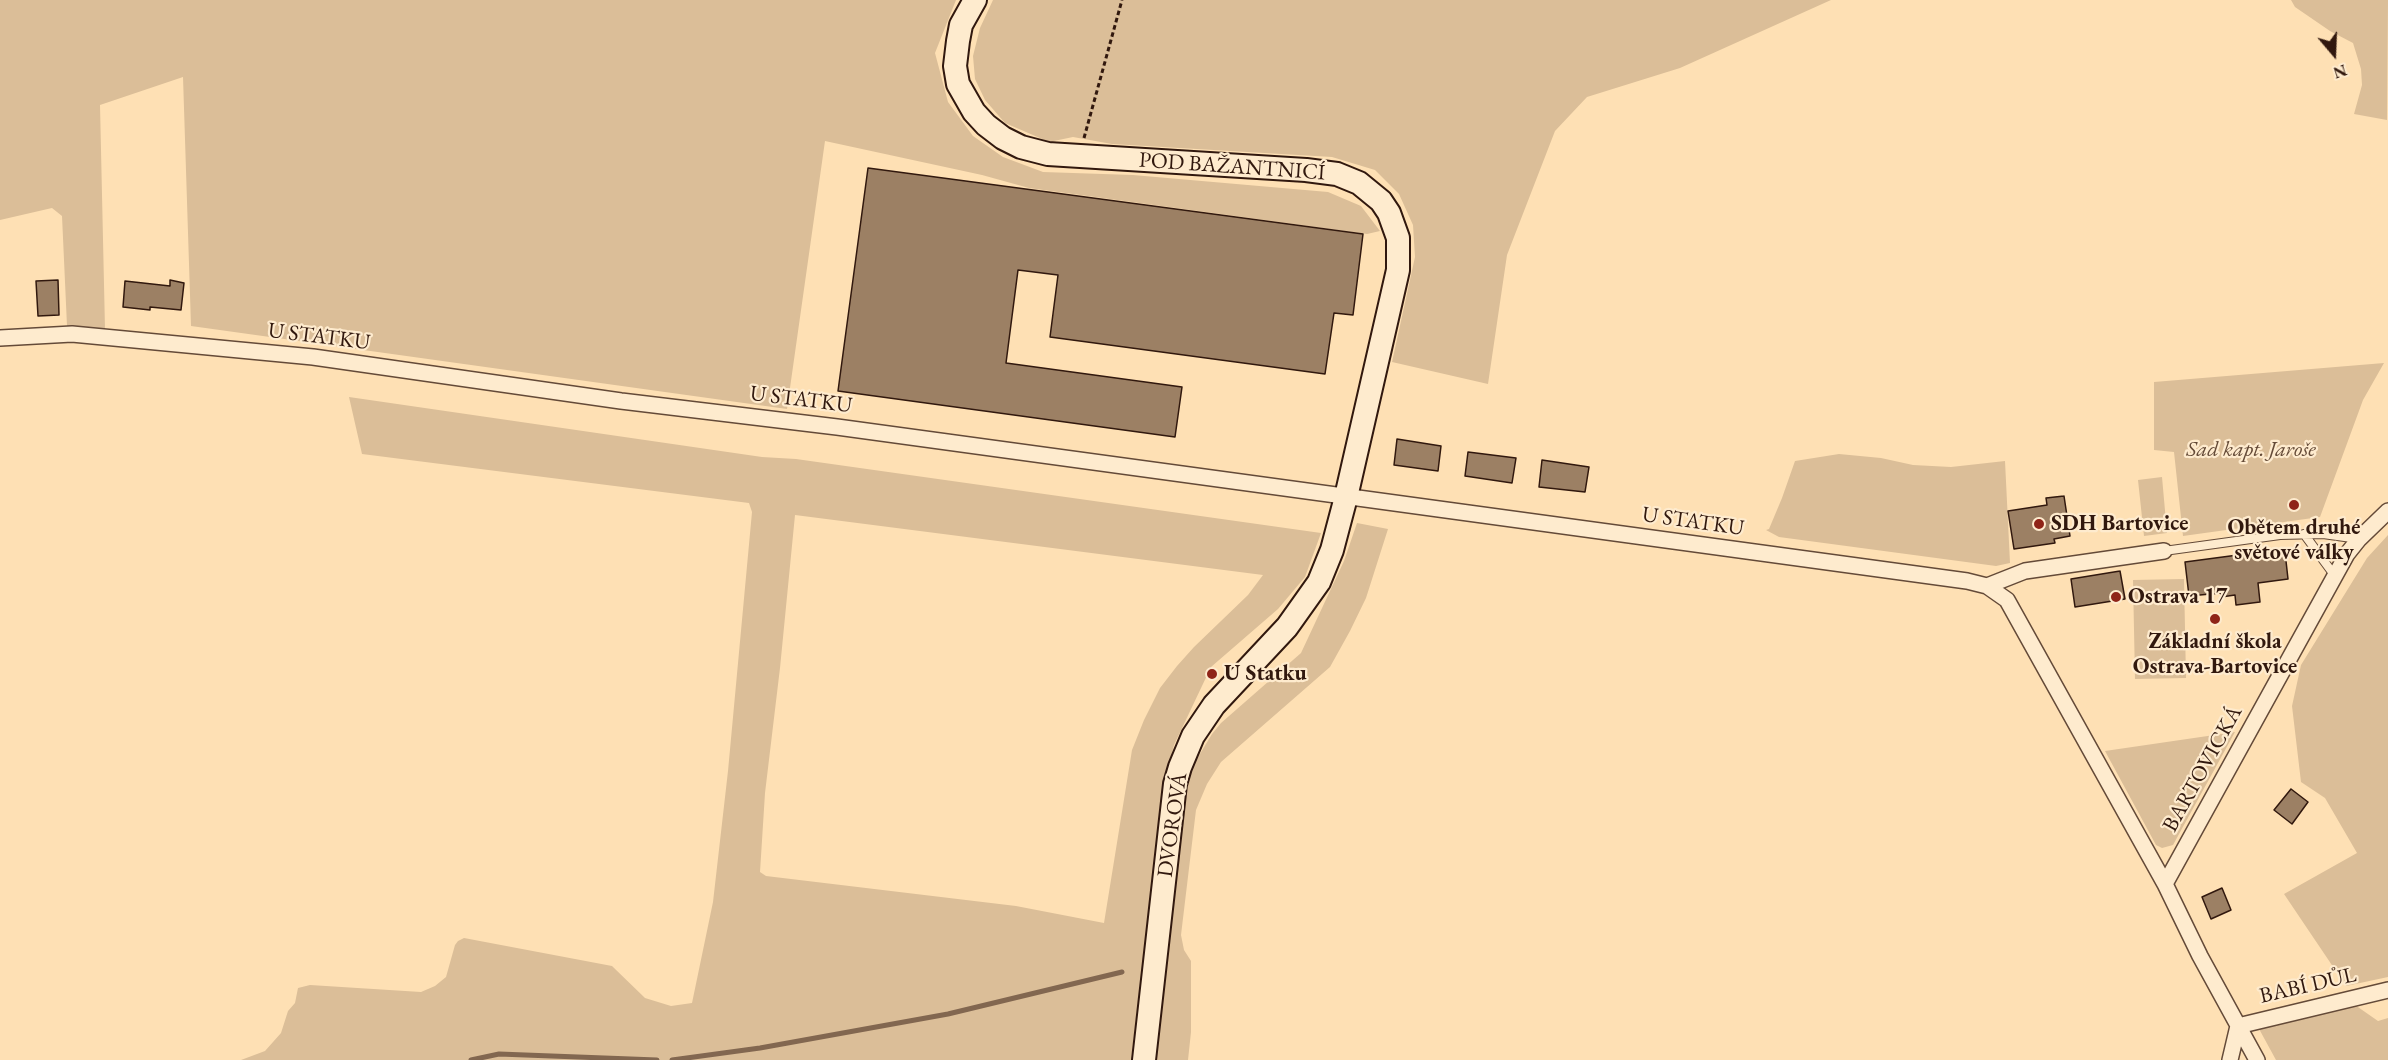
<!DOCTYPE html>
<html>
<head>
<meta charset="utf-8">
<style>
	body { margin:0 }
	#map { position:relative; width:2388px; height:1060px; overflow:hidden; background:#fee0b4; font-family:"EB Garamond",serif }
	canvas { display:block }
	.north { position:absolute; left:2304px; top:24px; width:60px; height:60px; -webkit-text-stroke:4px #feebce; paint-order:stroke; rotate:161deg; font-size:16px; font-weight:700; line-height:24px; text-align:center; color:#31180e }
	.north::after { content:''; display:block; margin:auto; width:21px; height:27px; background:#31180e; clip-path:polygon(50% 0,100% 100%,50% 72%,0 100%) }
</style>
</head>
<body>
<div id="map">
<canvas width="2388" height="1060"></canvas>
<div class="north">N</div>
</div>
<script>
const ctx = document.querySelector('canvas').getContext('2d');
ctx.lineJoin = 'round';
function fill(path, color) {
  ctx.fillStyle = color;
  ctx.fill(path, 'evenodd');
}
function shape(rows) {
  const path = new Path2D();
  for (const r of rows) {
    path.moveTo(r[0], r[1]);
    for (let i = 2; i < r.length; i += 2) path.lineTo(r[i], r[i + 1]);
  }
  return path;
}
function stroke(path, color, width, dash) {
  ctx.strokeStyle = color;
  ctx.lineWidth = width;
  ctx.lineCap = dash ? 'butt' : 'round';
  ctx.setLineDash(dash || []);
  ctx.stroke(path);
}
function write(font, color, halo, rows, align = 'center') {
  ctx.font = font + ' "EB Garamond",serif';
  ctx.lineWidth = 4.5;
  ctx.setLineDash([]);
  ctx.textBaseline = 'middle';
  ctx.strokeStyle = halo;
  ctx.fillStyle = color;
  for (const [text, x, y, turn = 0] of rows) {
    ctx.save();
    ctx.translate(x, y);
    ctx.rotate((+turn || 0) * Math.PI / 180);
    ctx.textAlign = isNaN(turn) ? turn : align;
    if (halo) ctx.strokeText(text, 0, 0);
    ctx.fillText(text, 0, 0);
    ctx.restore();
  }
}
fill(shape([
	[0,0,956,0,935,53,948,102,973,136,1003,157,1043,172,1133,175,1328,192,1361,206,1380,231,1367,234,1029,188,982,175,825,141,787,409,191,326,183,77,100,105,105,329,67,326,62,216,52,208,0,220],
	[993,0,1831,0,1680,68,1587,97,1555,131,1507,255,1488,384,1392,362,1415,257,1413,225,1399,194,1375,170,1332,157,1112,144,1073,137,1049,142,1026,132,1005,123,985,100,975,79,973,56,980,28],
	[2291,0,2388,0,2387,120,2354,114,2362,85,2361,69,2353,43,2330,31,2295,7],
	[2384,363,2363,400,2320,517,2183,536,2174,452,2154,450,2154,382],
	[349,397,762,457,796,459,1321,533,1305,577,1278,609,1211,667,1174,745,1164,785,1131,1060,241,1060,265,1051,281,1033,288,1011,295,1003,298,988,310,985,421,992,435,986,446,977,455,945,458,941,464,938,612,966,645,998,671,1006,692,1003,713,902,728,771,752,512,749,503,362,454],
	[795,515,1263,575,1248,595,1194,647,1177,666,1160,688,1144,720,1132,750,1104,923,1016,906,766,876,760,872,765,793,780,668],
	[1839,454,1881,458,1913,465,1951,467,2005,461,2010,563,1996,566,1779,537,1766,530,1769,529,1782,498,1795,461],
	[2162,477,2167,533,2144,536,2138,480],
	[1357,523,1388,529,1366,598,1350,631,1330,667,1221,762,1207,784,1196,810,1181,935,1184,950,1191,961,1191,1032,1188,1060,1152,1060,1179,807,1189,772,1212,734,1221,723,1301,653,1344,561],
	[2388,535,2388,977,2346,986,2284,894,2357,853,2325,798,2301,782,2292,706,2301,665,2367,558],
	[2184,579,2186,678,2135,679,2133,580],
	[2235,732,2173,845,2162,848,2156,845,2105,751],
	[2355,1005,2378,1021,2388,1018,2388,1060,2276,1060,2258,1027]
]), '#dbbe98');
stroke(shape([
	[471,1060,499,1054,657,1060],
	[672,1060,760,1048,948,1014,1122,972]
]), '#826750', 5);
const building = shape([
	[868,168,1363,234,1353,315,1334,313,1325,374,1050,337,1058,275,1018,270,1006,363,1182,387,1175,437,838,391,868,168],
	[58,280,59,315,38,316,36,281,58,280],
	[170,280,184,283,181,310,150,307,150,310,123,307,125,281,170,286,170,280],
	[1397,439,1441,446,1438,471,1394,465,1397,439],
	[1468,452,1516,458,1512,483,1465,476,1468,452],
	[1542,460,1589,467,1585,492,1539,487,1542,460],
	[2064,496,2070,536,2054,539,2055,543,2014,549,2008,511,2047,505,2046,498,2064,496],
	[2268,551,2268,553,2285,552,2288,579,2258,583,2260,602,2236,605,2235,595,2221,597,2221,593,2189,596,2185,562,2268,551],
	[2120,571,2125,599,2075,607,2071,579,2120,571],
	[2291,789,2308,802,2292,824,2274,810,2291,789],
	[2222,888,2231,910,2211,919,2202,897,2222,888]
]);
fill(building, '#9c8064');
stroke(building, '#31180e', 1.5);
const lane = shape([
	[2304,534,2335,576],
	[2164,551,2280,535,2323,534,2359,539]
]);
const street = shape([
	[0,338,72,334,313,357,621,401,837,427,1967,581,1987,586,2007,600,2165,884],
	[1987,586,2025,571,2164,551],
	[2230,1060,2238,1026,2388,990],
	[2257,1060,2200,956,2165,884,2347,554,2359,539,2388,511]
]);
const secondary = shape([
	[975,0,961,25,958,41,955,66,958,84,974,112,986,125,1003,138,1021,147,1048,154,1306,170,1337,174,1359,183,1381,201,1389,213,1398,238,1398,270,1346,497,1332,550,1319,582,1287,627,1214,705,1193,736,1180,767,1175,784,1144,1060]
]);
stroke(lane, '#644a38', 10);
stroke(street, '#644a38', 18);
stroke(secondary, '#31180e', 26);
stroke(shape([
	[1084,138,1122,0]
]), '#31180e', 3, [4.5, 3]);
stroke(lane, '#feebce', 8);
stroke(street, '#feebce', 15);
stroke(secondary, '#feebce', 22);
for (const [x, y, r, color] of [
	[2294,505,6,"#8f2418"],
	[2039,524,6,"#8f2418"],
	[2116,597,6,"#8f2418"],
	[2215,619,6,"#8f2418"],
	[1212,674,6,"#8f2418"]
]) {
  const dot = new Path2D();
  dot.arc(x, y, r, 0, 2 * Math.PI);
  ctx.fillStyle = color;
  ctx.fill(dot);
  stroke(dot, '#feebce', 2);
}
write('22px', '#31180e', '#feebce', [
	["POD BAŽANTNICÍ",1232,167,4],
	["U STATKU",319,337,7],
	["U STATKU",801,400,7],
	["U STATKU",1693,522,8],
	["BARTOVICKÁ",2203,769,-61],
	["DVOROVÁ",1173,825,-82],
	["BABÍ DŮL",2308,986,-13]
]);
write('italic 22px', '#644a37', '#feebce', [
	["Sad kapt. Jaroše",2251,450]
]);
write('bold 22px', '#31180e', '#feebce', [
	["SDH Bartovice",2051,524],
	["Obětem druhé",2294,528,"center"],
	["světové války",2294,553,"center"],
	["Ostrava 17",2128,597],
	["Základní škola",2215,642,"center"],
	["Ostrava-Bartovice",2215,667,"center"],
	["U Statku",1224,674]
], 'left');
</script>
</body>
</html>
